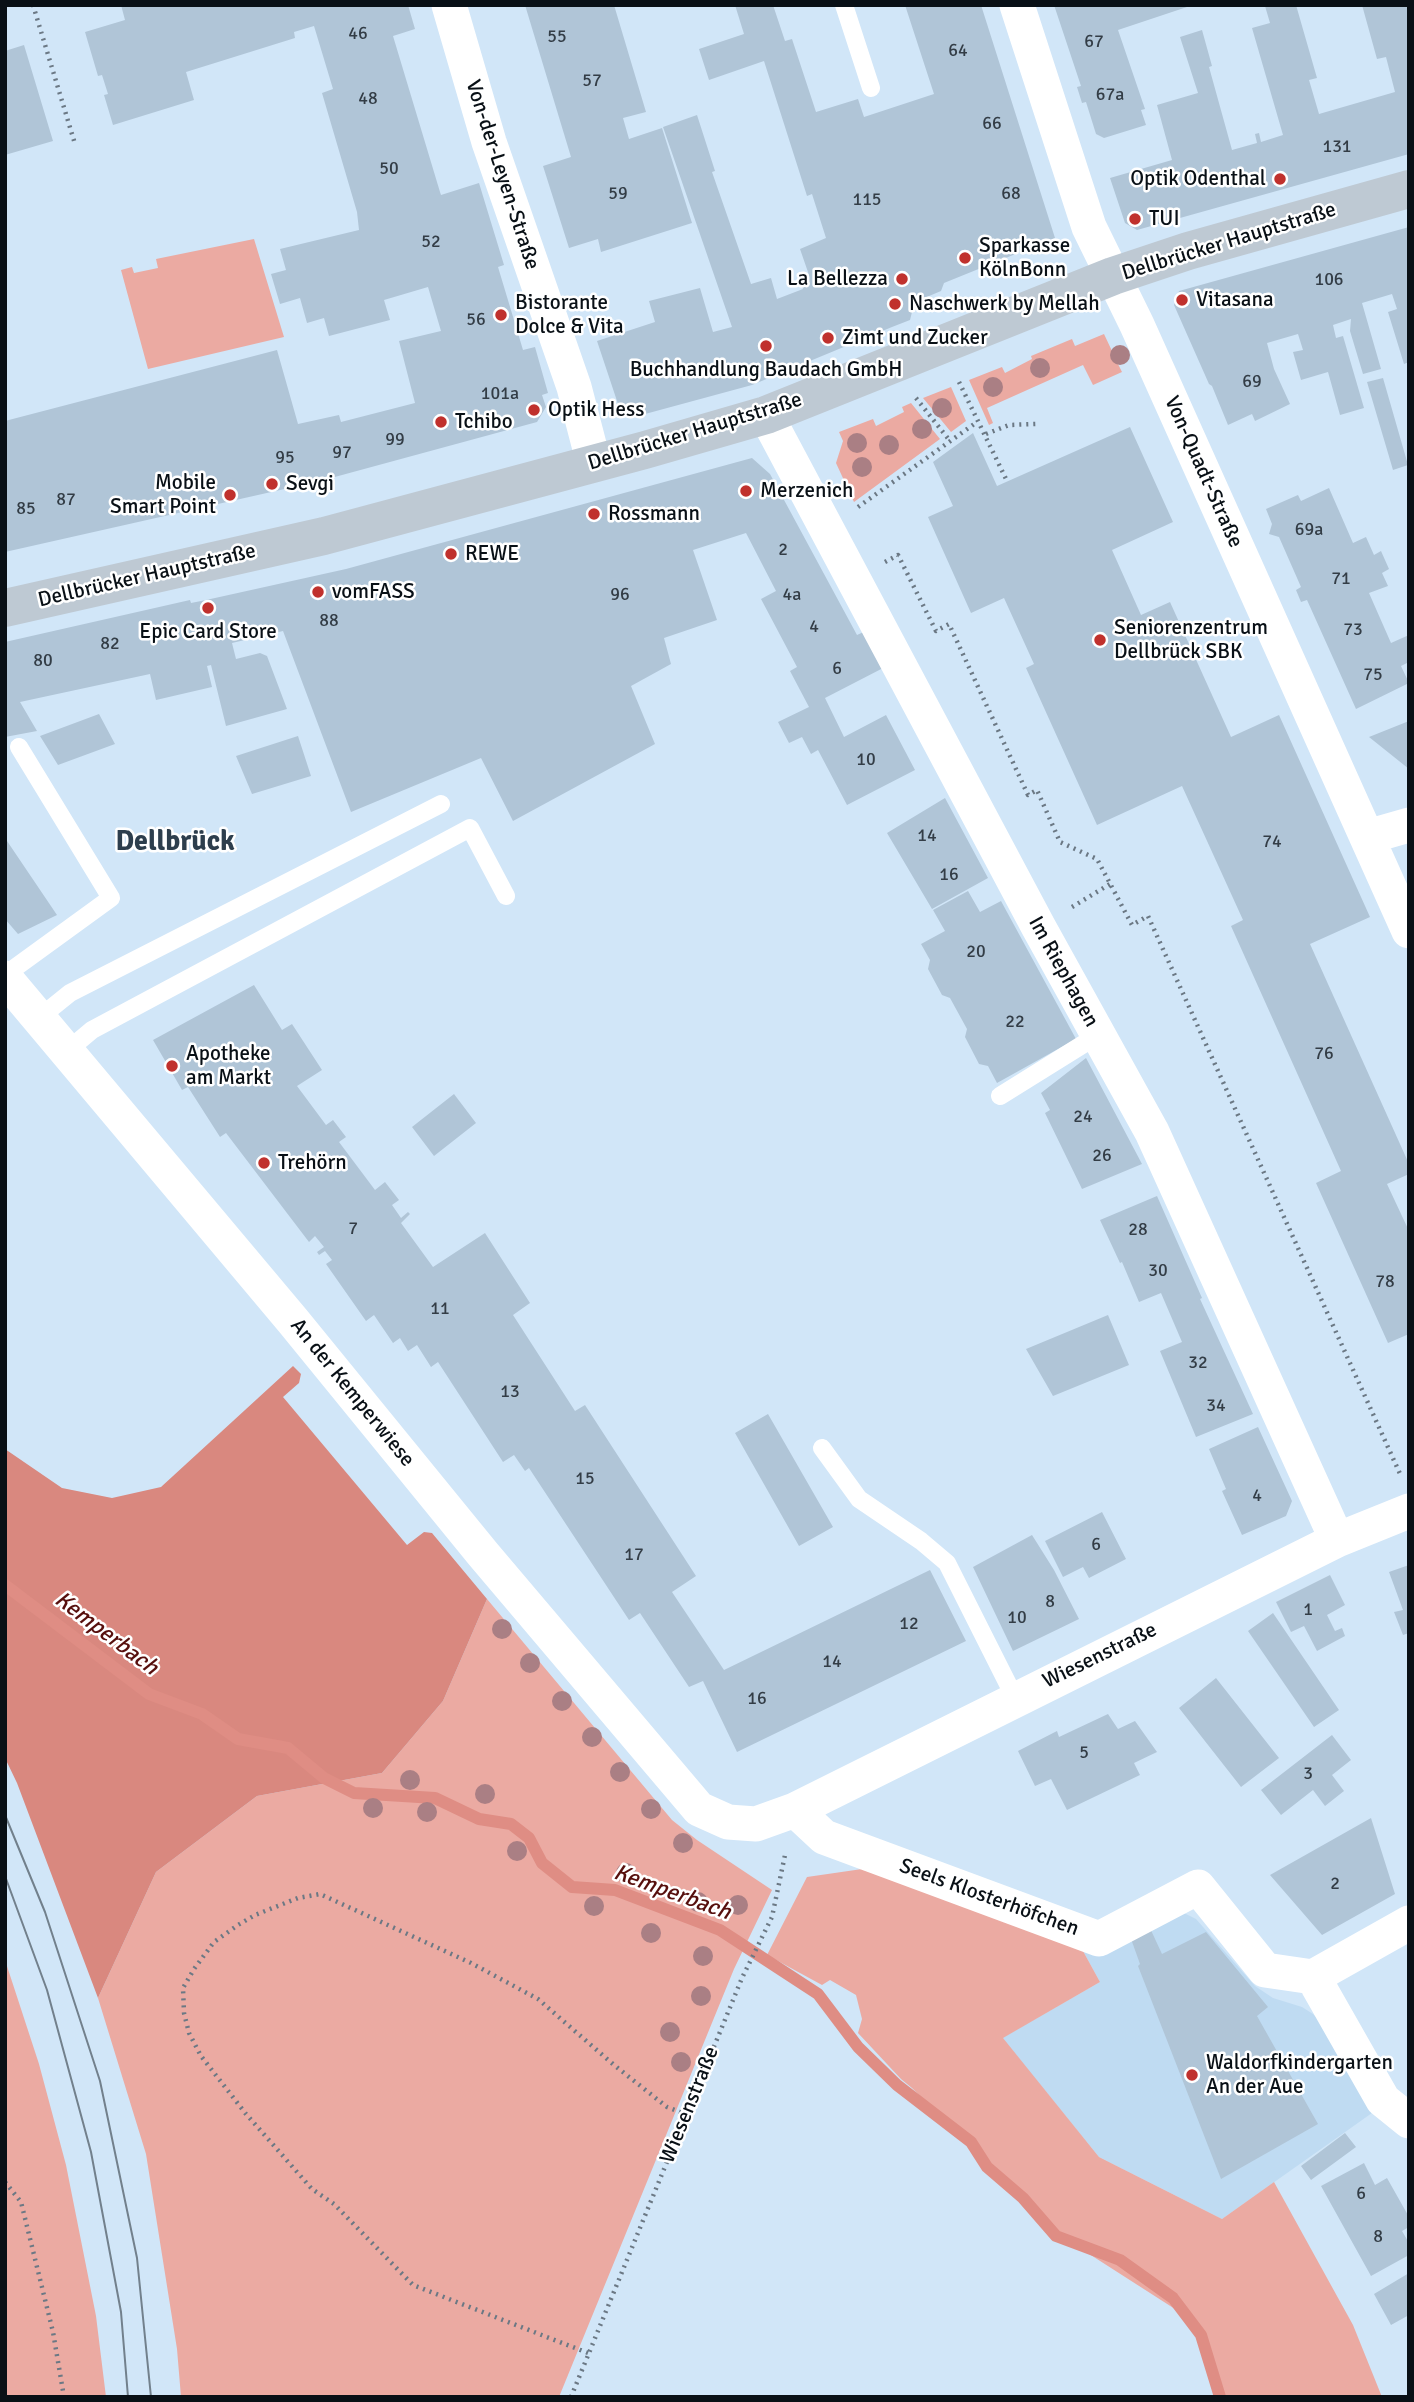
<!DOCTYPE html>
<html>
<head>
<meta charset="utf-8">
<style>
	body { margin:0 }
	#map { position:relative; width:1414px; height:2402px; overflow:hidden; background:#d1e6f8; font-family:Signika,sans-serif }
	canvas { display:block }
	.frame { position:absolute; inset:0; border:7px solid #091016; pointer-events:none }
</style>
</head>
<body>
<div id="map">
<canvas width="1414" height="2402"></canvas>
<div class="frame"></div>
</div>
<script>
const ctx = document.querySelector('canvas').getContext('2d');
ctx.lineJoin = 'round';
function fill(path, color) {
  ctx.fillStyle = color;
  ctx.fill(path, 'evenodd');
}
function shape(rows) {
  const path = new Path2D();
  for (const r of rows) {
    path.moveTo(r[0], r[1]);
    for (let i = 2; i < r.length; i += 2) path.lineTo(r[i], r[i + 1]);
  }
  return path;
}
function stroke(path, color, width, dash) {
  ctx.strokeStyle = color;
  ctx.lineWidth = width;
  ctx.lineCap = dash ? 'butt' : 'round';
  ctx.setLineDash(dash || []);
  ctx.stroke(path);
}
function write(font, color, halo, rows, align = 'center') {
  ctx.font = font + ' Signika,sans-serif';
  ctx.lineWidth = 5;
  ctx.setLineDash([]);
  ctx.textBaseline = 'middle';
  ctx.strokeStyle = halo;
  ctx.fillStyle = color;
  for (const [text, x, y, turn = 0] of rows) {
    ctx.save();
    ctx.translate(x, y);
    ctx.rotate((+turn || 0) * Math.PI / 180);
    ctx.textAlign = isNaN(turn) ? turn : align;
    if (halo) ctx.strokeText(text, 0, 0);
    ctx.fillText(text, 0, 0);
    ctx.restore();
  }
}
fill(shape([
	[1184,1913,1196,1919,1255,1986,1273,1998,1302,2007,1313,2014,1321,2022,1372,2113,1222,2219,1099,2157,1002,2038,1100,1982,1083,1951]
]), '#bfdbf2');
fill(shape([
	[254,239,284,337,148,369,121,270,132,267,134,273,158,268,156,259],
	[1104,334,1112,351,1122,348,1127,357,1117,362,1122,372,1093,385,1083,365,987,408,993,423,989,425,969,380,1002,367,1005,373,1032,359,1031,356,1072,339,1075,346],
	[951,387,966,421,951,432,923,398],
	[911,403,940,439,854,502,836,463,843,441,839,432,873,419,876,426,904,412,902,407],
	[487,1599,672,1820,697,1840,772,1890,734,1969,559,2397,181,2397,177,2349,146,2154,98,1998,156,1872,257,1796,382,1773,443,1701],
	[869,1868,1083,1951,1100,1982,1003,2038,1099,2157,1222,2219,1274,2182,1353,2325,1382,2397,1219,2397,1189,2318,1058,2234,912,2088,901,2079,858,2033,862,2019,856,1995,830,1980,822,1985,767,1955,807,1877],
	[5,1960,39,2064,66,2165,96,2316,106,2397,5,2397]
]), '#ebaaa2');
fill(shape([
	[293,1366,301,1374,299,1383,283,1397,407,1545,424,1532,432,1533,487,1599,443,1701,382,1773,257,1796,156,1872,98,1998,17,1783,5,1758,5,1449,62,1488,112,1498,161,1487]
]), '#d9887f');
stroke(shape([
	[5,1585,149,1694,202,1714,238,1739,288,1748,324,1778,354,1793,435,1798,479,1819,511,1824,529,1838,542,1863,572,1887,615,1890,720,1930,818,1994,858,2047,897,2085,971,2142,987,2167,1023,2198,1056,2236,1120,2260,1173,2298,1201,2335,1220,2397]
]), '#df8d84', 12);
fill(shape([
	[121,5,408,5,415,29,393,36,440,192,441,195,479,183,504,265,498,267,523,350,535,347,548,393,542,395,546,407,537,422,320,481,5,552,5,421,277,350,298,424,339,415,341,422,415,403,399,341,441,331,428,287,384,300,390,320,329,336,324,318,307,323,300,298,280,304,271,274,286,270,280,249,359,230,357,212,322,93,333,89,314,26,294,32,295,38,186,72,194,100,113,125,104,95,108,94,102,75,98,76,85,32,125,20],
	[525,5,614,5,646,112,623,118,629,139,662,128,692,223,601,252,598,239,569,248,543,166,571,157],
	[735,5,773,5,785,41,792,39,816,112,858,99,864,117,934,94,905,5,981,5,1055,238,944,283,941,291,910,304,912,312,910,320,892,327,752,385,634,417,620,410,597,341,655,322,649,301,700,288,713,332,732,327,663,127,697,115,715,171,712,172,751,284,771,278,777,299,803,289,800,279,809,275,800,249,826,238,812,194,807,196,764,61,709,80,699,49,744,34],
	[1054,5,1186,5,1187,7,1118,30,1145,109,1141,110,1146,125,1104,138,1096,134,1086,102,1082,103,1077,87,1081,86],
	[1269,5,1296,5,1317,78,1309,80,1319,114,1395,92,1386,57,1377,59,1362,5,1409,5,1409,154,1137,230,1125,223,1110,178,1172,160,1157,105,1198,93,1180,37,1202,30,1212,66,1209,67,1232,150,1257,143,1255,134,1259,133,1261,142,1283,135,1252,28,1270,23,1265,6],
	[24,45,53,141,5,155,5,51],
	[1409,227,1409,362,1404,364,1388,312,1397,309,1392,294,1362,303,1381,369,1363,374,1350,331,1351,319,1333,325,1336,338,1343,336,1364,408,1340,415,1328,372,1301,380,1293,352,1303,350,1298,334,1267,343,1274,369,1290,404,1255,421,1252,414,1228,425,1212,386,1209,384,1174,305,1179,291],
	[1383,378,1408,465,1393,470,1367,382],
	[1130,427,1173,522,1112,550,1141,615,1170,602,1231,737,1279,715,1370,917,1310,944,1409,1164,1409,1174,1387,1184,1409,1231,1409,1334,1388,1343,1316,1183,1341,1171,1231,926,1243,920,1182,786,1097,825,1026,668,1034,664,1004,598,971,613,928,517,953,506,933,462,973,433,997,486],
	[752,458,770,474,857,635,868,630,887,666,825,698,844,737,886,715,915,770,847,805,818,750,811,754,802,737,789,743,778,722,809,707,790,671,797,667,761,599,776,591,746,533,693,550,717,620,664,638,671,664,631,686,655,744,513,821,481,758,351,812,283,631,232,643,236,659,260,653,267,656,287,709,226,726,211,665,207,666,212,687,156,700,150,674,20,702,37,731,5,737,5,642,190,600,191,603,206,600,346,569],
	[1329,488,1353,543,1366,537,1374,555,1381,551,1389,569,1382,573,1388,586,1369,593,1391,643,1409,635,1409,662,1401,666,1409,683,1356,709,1307,600,1301,602,1296,590,1301,587,1279,537,1269,534,1272,524,1266,509,1298,495,1301,501],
	[99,714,115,744,58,765,40,736],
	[1409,721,1409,769,1369,737],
	[298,736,311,776,252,794,236,756],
	[945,798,988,878,932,909,887,833],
	[5,838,57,915,18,934,5,919],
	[968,891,980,912,1001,901,1076,1039,997,1083,988,1066,979,1064,965,1037,967,1029,950,998,942,995,928,969,930,960,921,944,945,931,933,910],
	[254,985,282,1030,292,1024,322,1070,297,1086,326,1125,333,1120,346,1137,339,1142,375,1190,385,1182,399,1200,392,1205,401,1218,408,1212,410,1214,401,1223,433,1267,485,1233,530,1303,513,1315,575,1411,585,1405,696,1576,672,1592,724,1670,930,1570,966,1641,737,1752,703,1681,689,1687,640,1613,629,1620,529,1468,525,1471,514,1455,503,1462,438,1362,431,1367,417,1345,408,1351,400,1338,393,1343,374,1315,366,1321,326,1264,332,1260,325,1251,319,1255,317,1252,324,1247,315,1236,309,1242,226,1133,220,1137,188,1087,182,1090,153,1040],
	[1086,1058,1142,1164,1082,1189,1045,1113,1050,1110,1041,1093],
	[454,1094,476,1123,434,1156,412,1127],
	[1157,1196,1202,1298,1200,1299,1253,1414,1196,1437,1160,1351,1182,1342,1161,1293,1139,1302,1122,1262,1120,1263,1100,1220],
	[1108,1315,1129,1365,1053,1396,1026,1349],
	[768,1414,833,1527,799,1546,735,1433],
	[1258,1427,1292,1501,1286,1516,1242,1535,1222,1491,1226,1489,1209,1449],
	[1102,1512,1126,1559,1089,1578,1083,1567,1063,1577,1045,1541],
	[1032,1535,1054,1570,1079,1619,1013,1651,973,1567],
	[1409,1565,1409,1633,1403,1635,1394,1612,1403,1610,1389,1572],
	[1330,1575,1345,1605,1327,1615,1335,1631,1342,1628,1345,1636,1317,1651,1304,1626,1291,1632,1276,1602],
	[1273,1613,1339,1710,1314,1727,1248,1631],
	[1216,1678,1279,1758,1241,1787,1179,1708],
	[1108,1714,1118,1729,1135,1721,1157,1752,1134,1763,1140,1775,1067,1810,1051,1779,1035,1786,1018,1751,1057,1731,1059,1737],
	[1332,1735,1351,1760,1332,1775,1344,1791,1325,1806,1313,1790,1281,1815,1261,1790],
	[1371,1818,1395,1894,1322,1935,1270,1875],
	[1149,1926,1162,1954,1206,1932,1268,2007,1257,2016,1318,2124,1221,2179,1138,1966,1140,1964,1130,1936],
	[1345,2133,1356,2147,1311,2180,1301,2166],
	[1364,2163,1375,2185,1387,2178,1409,2217,1409,2227,1402,2231,1409,2243,1409,2255,1371,2276,1321,2186],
	[1409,2273,1409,2315,1391,2325,1374,2294]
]), '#b0c5d7');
stroke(shape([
	[33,5,75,144],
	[959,382,1007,481],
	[916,398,950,441],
	[986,434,1009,425,1036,424],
	[858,507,977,422],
	[885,562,898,555,936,631,949,624,1028,795,1037,790,1060,842,1097,859,1132,925,1148,916,1401,1476],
	[1072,907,1110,884],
	[5,2182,21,2202,53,2332,64,2397],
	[588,2353,413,2285,334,2204,312,2189,246,2114,201,2056,189,2033,184,2013,183,1988,194,1969,214,1942,238,1925,255,1915,298,1898,320,1894,471,1963,538,1999,614,2065,667,2107,685,2114],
	[571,2397,742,1978,772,1917,785,1855]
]), '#6b7884', 4.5, [2, 5]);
stroke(shape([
	[844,5,871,88],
	[5,975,111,898,19,747],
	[39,1018,70,993,441,804],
	[67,1051,92,1030,470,828,506,896],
	[1000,1096,1098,1035],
	[822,1448,859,1499,921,1541,947,1563,1015,1698]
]), '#fff', 18);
stroke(shape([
	[449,5,489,142,574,387,594,464],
	[1017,5,1089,227,1137,325,1409,931],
	[766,415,1038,926,1152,1132,1337,1540],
	[1367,837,1409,825],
	[5,978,293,1321,483,1554,699,1809,728,1822,756,1824,795,1810,1337,1540,1409,1511],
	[795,1810,824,1837,1099,1939,1198,1887,1265,1970,1313,1977],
	[1409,1923,1313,1977,1383,2100,1409,2121]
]), '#fff', 35);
stroke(shape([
	[5,608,324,536,645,450,766,415,1113,276,1188,251,1409,189]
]), '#bec9d3', 38);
stroke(shape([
	[5,1815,45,1912,100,2081,137,2258,151,2397],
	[5,1876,47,1990,91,2152,121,2312,128,2397]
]), '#72808c', 2);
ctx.fillStyle = '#aa7f84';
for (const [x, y] of [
	[1120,355],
	[1040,368],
	[993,387],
	[942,408],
	[922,429],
	[857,443],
	[889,445],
	[862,467],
	[502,1629],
	[530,1663],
	[562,1701],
	[592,1737],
	[620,1772],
	[410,1780],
	[485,1794],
	[373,1808],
	[651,1809],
	[427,1812],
	[683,1843],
	[517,1851],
	[626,1873],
	[698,1902],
	[738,1905],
	[594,1906],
	[651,1933],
	[703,1956],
	[701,1996],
	[670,2032],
	[681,2062]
]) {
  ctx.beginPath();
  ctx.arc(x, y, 10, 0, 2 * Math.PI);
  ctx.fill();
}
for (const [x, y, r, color] of [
	[1280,179,7,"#c0312d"],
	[1135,219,7,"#c0312d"],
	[965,258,7,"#c0312d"],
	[902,279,7,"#c0312d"],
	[1182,300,7,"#c0312d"],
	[895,304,7,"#c0312d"],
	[501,315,7,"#c0312d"],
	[828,338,7,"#c0312d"],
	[766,346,7,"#c0312d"],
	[534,410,7,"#c0312d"],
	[441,422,7,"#c0312d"],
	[272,484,7,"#c0312d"],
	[746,491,7,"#c0312d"],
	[230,495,7,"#c0312d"],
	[594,514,7,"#c0312d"],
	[451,554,7,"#c0312d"],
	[318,592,7,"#c0312d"],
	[208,608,7,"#c0312d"],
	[1100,640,7,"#c0312d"],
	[172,1066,7,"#c0312d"],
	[264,1163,7,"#c0312d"],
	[1192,2075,7,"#c0312d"]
]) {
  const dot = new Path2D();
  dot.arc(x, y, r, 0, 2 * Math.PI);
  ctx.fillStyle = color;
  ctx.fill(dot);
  stroke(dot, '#fff', 2.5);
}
write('18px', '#333d46', null, [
	["46",358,34],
	["55",557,37],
	["67",1094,42],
	["64",958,51],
	["57",592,81],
	["67a",1110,95],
	["48",368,99],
	["66",992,124],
	["131",1337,147],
	["50",389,169],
	["59",618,194],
	["68",1011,194],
	["115",867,200],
	["52",431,242],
	["106",1329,280],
	["56",476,320],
	["69",1252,382],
	["101a",500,394],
	["99",395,440],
	["97",342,453],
	["95",285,458],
	["87",66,500],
	["85",26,509],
	["69a",1309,530],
	["2",783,550],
	["71",1341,579],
	["96",620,595],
	["4a",792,595],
	["88",329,621],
	["4",814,627],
	["73",1353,630],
	["82",110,644],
	["80",43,661],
	["6",837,669],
	["75",1373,675],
	["10",866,760],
	["14",927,836],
	["74",1272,842],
	["16",949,875],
	["20",976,952],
	["22",1015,1022],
	["76",1324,1054],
	["24",1083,1117],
	["26",1102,1156],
	["7",353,1229],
	["28",1138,1230],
	["30",1158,1271],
	["78",1385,1282],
	["11",440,1309],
	["32",1198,1363],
	["13",510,1392],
	["34",1216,1406],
	["15",585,1479],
	["4",1257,1496],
	["6",1096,1545],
	["17",634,1555],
	["8",1050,1602],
	["1",1308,1610],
	["10",1017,1618],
	["12",909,1624],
	["14",832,1662],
	["16",757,1699],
	["5",1084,1753],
	["3",1308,1774],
	["2",1335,1884],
	["6",1361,2194],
	["8",1378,2237]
]);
write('21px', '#091016', '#fff', [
	["Von-der-Leyen-Straße",502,175,72],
	["Dellbrücker Hauptstraße",1229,242,-17],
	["Dellbrücker Hauptstraße",695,432,-17],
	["Von-Quadt-Straße",1203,472,66],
	["Dellbrücker Hauptstraße",147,576,-13],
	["Im Riephagen",1063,972,61],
	["An der Kemperwiese",352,1393,51],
	["Wiesenstraße",1100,1656,-26],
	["Seels Klosterhöfchen",989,1898,20],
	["Wiesenstraße",690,2105,-68]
]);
write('21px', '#091016', '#fff', [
	["Optik Odenthal",1266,179,"right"],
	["TUI",1149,219],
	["Sparkasse",979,246],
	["KölnBonn",979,270],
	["La Bellezza",888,279,"right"],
	["Vitasana",1196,300],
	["Bistorante",515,303],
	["Dolce & Vita",515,327],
	["Naschwerk by Mellah",909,304],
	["Zimt und Zucker",842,338],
	["Buchhandlung Baudach GmbH",766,370,"center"],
	["Optik Hess",548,410],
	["Tchibo",455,422],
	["Mobile",216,483,"right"],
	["Smart Point",216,507,"right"],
	["Sevgi",286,484],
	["Merzenich",760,491],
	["Rossmann",608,514],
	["REWE",465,554],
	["vomFASS",332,592],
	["Seniorenzentrum",1114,628],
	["Dellbrück SBK",1114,652],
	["Epic Card Store",208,632,"center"],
	["Apotheke",186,1054],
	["am Markt",186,1078],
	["Trehörn",278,1163],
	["Waldorfkindergarten",1206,2063],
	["An der Aue",1206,2087]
], 'left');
write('italic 23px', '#570f0d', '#fff', [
	["Kemperbach",106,1634,37],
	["Kemperbach",672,1893,20]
]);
write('bold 28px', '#2d3e4d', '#fff', [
	["Dellbrück",175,843]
]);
</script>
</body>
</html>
